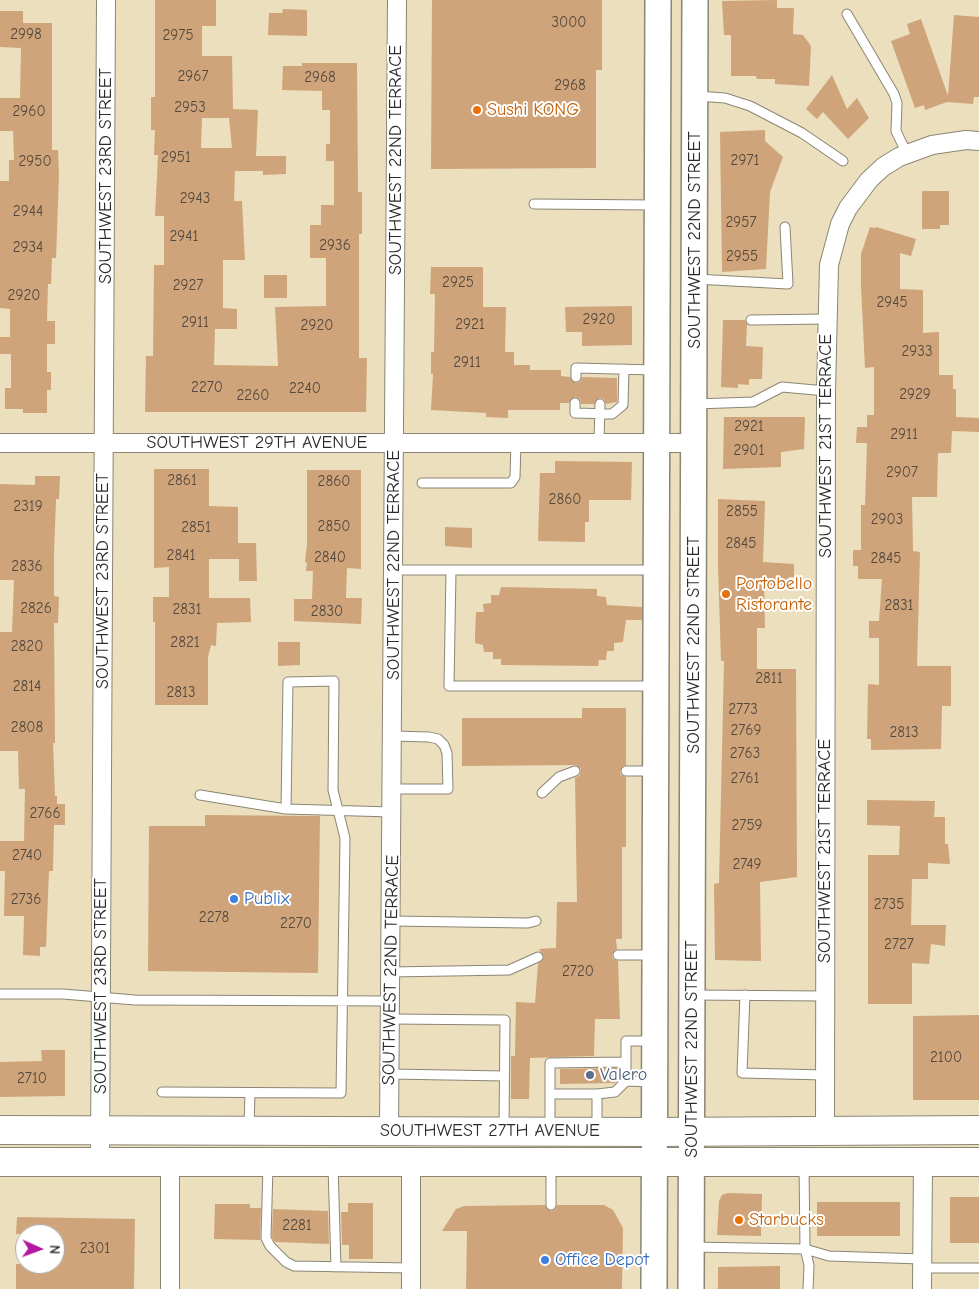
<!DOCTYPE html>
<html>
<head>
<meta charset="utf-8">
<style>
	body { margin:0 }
	#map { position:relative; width:979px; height:1289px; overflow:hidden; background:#ebdfbe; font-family:"Comic Neue",sans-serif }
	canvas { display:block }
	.north { position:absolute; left:15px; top:1224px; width:50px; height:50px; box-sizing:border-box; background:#fff; border:1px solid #aaa; border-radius:50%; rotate:92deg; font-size:14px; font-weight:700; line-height:20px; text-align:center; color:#2b2b2b }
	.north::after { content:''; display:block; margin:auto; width:18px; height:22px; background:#b5179e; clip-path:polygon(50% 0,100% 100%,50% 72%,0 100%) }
</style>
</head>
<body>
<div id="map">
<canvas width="979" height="1289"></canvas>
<div class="north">N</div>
</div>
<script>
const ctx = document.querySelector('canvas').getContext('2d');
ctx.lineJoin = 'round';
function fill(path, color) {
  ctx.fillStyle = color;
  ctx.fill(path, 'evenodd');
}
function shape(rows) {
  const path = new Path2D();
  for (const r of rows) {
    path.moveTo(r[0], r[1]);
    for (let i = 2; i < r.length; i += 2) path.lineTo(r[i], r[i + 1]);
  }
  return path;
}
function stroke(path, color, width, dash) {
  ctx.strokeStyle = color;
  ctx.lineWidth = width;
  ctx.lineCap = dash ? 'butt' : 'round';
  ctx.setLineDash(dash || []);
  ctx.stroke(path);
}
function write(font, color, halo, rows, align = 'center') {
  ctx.font = font + ' "Comic Neue",sans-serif';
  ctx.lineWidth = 4;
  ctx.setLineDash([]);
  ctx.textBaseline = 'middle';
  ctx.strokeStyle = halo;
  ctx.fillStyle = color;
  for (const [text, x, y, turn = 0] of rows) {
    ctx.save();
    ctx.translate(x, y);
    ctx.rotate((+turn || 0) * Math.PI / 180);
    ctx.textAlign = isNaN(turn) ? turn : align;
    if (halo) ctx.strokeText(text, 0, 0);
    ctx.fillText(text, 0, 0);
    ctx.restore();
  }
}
fill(shape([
	[155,0,216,0,216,26,202,26,202,56,232,56,233,109,258,110,256,156,286,156,286,174,263,175,263,171,235,171,234,201,242,201,245,260,223,260,223,308,237,309,237,329,215,329,214,365,278,366,275,307,326,306,326,258,310,258,310,225,321,225,321,205,334,205,334,161,326,161,326,144,330,144,330,110,322,110,322,91,282,90,283,66,302,66,302,63,357,63,358,192,362,192,362,234,359,234,359,358,367,358,366,412,145,412,146,356,153,356,154,265,164,265,164,216,155,216,158,155,154,155,155,130,151,130,151,97,155,97],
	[202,118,229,118,232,148,201,148],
	[432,0,602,0,602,70,596,70,596,168,431,169],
	[777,0,777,8,794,8,793,34,803,35,811,46,809,86,775,84,775,79,757,79,756,76,731,76,731,35,724,35,722,1],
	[283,9,307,10,307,36,268,35,269,13,282,13],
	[0,11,23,11,23,23,52,23,52,150,58,150,59,175,56,258,52,258,51,284,48,284,47,321,55,321,55,344,47,344,47,372,51,372,51,390,47,390,47,413,23,413,23,409,5,409,5,388,11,388,11,354,0,354,0,337,10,337,10,309,0,308,0,181,9,181,9,160,14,160,13,131,0,131,0,98,20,98,21,48,0,47],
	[954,15,979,17,979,97,974,97,973,104,947,102,925,110,924,105,915,108,891,41,910,34,907,24,921,19,948,96],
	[832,75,847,109,857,98,869,118,848,139,823,112,817,119,806,109],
	[765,130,765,141,783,157,770,192,766,269,722,272,720,132],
	[922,191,949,191,949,225,940,225,940,229,922,229],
	[870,227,875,228,876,227,916,239,911,256,900,253,900,289,923,290,923,333,939,332,939,375,953,375,953,389,956,389,956,417,979,418,979,432,952,431,951,453,938,453,937,497,912,497,913,551,920,552,917,666,951,666,951,706,942,706,941,749,871,750,871,739,867,739,868,684,879,685,879,638,869,638,869,621,879,621,882,579,858,579,858,566,853,566,853,550,861,550,861,505,865,505,867,443,856,443,857,427,867,427,867,415,874,415,874,367,865,368,861,286,861,254],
	[431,267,483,267,483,307,506,307,505,352,514,352,514,365,530,365,530,370,561,370,561,376,570,377,576,383,580,382,582,377,617,378,617,402,606,404,604,399,600,398,594,404,581,404,580,399,575,397,569,403,560,403,560,410,508,410,508,418,486,417,486,413,431,410,433,374,431,374,431,352,434,352,435,294,430,294],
	[264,275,287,275,287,298,264,298],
	[632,306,632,345,582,346,582,332,566,332,565,307],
	[723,320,745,320,747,324,746,346,763,347,762,379,749,379,749,385,738,384,738,388,721,387],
	[724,417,805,417,804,449,781,452,781,467,723,469],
	[555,461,632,462,631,500,589,500,589,522,585,522,585,542,538,541,540,473,555,473],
	[154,469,209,469,209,506,238,507,238,543,256,543,257,581,239,581,239,559,209,559,209,598,250,598,251,622,217,623,216,646,211,645,208,657,208,705,155,705,155,622,153,622,153,597,169,597,169,567,154,568],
	[307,470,361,470,361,569,347,568,346,598,362,598,361,624,294,621,294,599,312,599,313,571,306,571,307,563,305,562,307,544],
	[35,476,60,476,59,499,56,499,54,554,54,596,59,597,58,623,54,623,55,743,53,743,55,796,57,796,57,804,65,804,65,825,54,825,53,871,49,871,46,947,40,947,40,956,23,955,24,916,4,916,5,871,0,871,0,841,24,841,25,789,19,789,18,751,0,751,0,632,12,632,14,580,0,580,0,484,35,485],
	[718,499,765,501,763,562,794,564,794,577,789,577,788,586,764,586,765,628,757,628,757,669,796,669,797,877,760,882,761,961,715,960,714,884,719,883,724,661,721,661,718,566],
	[445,527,472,528,472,548,445,546],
	[501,587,597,589,597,596,606,597,607,605,642,607,642,620,626,620,623,642,614,643,614,651,607,651,606,660,599,660,598,666,501,665,501,659,493,659,493,652,484,652,483,645,475,643,475,635,476,612,484,612,483,604,491,603,491,595,499,595],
	[278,642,300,642,300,665,278,666],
	[582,708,626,708,626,765,620,771,621,775,626,777,626,847,622,847,622,939,616,939,617,949,612,955,613,959,618,961,620,1019,595,1019,594,1056,530,1058,529,1099,511,1099,511,1056,515,1056,516,1002,535,1003,538,964,544,957,539,949,556,948,557,902,577,902,575,778,580,775,581,769,576,765,462,766,462,718,582,718],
	[867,800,935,801,934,817,945,817,945,844,948,844,950,864,928,863,928,879,912,879,911,925,946,925,945,946,931,944,929,964,912,963,912,1004,868,1004,868,855,899,855,900,826,867,825],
	[205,815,320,816,318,973,148,971,149,826,205,826],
	[979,1015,979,1100,913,1100,913,1016],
	[41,1050,65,1050,65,1096,0,1097,0,1062,42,1061],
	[619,1068,619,1079,615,1083,560,1084,560,1069],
	[728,1193,762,1194,761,1236,717,1235,719,1201,722,1195],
	[950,1197,979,1197,979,1243,950,1243],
	[817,1202,900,1202,900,1236,817,1236],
	[348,1203,373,1203,373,1259,349,1259,349,1245,342,1245,341,1212,348,1212],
	[215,1204,250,1204,250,1208,261,1208,260,1240,214,1239],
	[545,1205,551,1211,555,1210,557,1205,604,1205,613,1210,623,1228,622,1289,466,1289,467,1231,442,1231,456,1209,464,1206],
	[273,1209,328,1211,329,1244,275,1242,272,1237],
	[17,1217,135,1219,134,1289,16,1289,16,1264,55,1264,55,1234,16,1234],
	[780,1266,780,1289,718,1289,718,1267]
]), '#cfa47a');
const service = shape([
	[847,14,894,94,897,103,896,131,907,154],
	[697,96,725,98,750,106,802,133,843,161],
	[534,204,655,205],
	[695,279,788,284,785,227],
	[751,320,826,319],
	[576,377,576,368,655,370],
	[575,403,575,413,612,414,623,405,624,369],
	[695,404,753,402,782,387,826,391],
	[599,442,600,404],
	[422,483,511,483,515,477,516,442],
	[394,570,654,570],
	[451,571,449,686,653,686],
	[626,771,653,771],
	[393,789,448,789,447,753,444,745,438,739,429,737,393,736],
	[542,793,559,777,575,771],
	[200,795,286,809,392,812],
	[392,921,528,923,536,921],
	[618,955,655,955],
	[390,972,509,970,538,957],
	[0,994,63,994,135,1000,391,1001],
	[692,995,825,996],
	[745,995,742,1073,825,1075],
	[390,1019,505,1020,504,1128],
	[390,1074,504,1076],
	[653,1082,626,1081,626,1041,654,1041],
	[162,1092,341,1093,345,838,333,790,334,681,288,682,286,809],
	[550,1094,597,1094,597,1130],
	[597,1094,615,1092,626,1081],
	[249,1127,250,1093],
	[550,1129,550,1063,626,1062],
	[333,1165,336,1267],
	[804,1165,805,1249,809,1265,808,1289],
	[268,1166,266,1238,270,1246,286,1262,294,1266,411,1268],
	[551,1205,551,1165],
	[691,1247,805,1249,829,1256,922,1259],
	[922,1268,979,1268]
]);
const minor = shape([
	[0,443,694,443],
	[389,1131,397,0],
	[825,1131,826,391,829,265,840,224,848,208,869,180,883,167,899,157,932,145,966,140,979,141],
	[100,1163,106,0],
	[170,1163,170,1289],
	[411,1289,411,1162],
	[922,1289,923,1162]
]);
const secondary = shape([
	[654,1289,658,0],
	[691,1289,695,0]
]);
const trunk = shape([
	[0,1130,654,1132,979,1130],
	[0,1162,979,1162]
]);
stroke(service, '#8b8574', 11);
stroke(minor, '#8b8574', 20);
stroke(secondary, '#8b8574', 28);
stroke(trunk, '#8b8574', 30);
stroke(service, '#fff', 9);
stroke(minor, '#fff', 18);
stroke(secondary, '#fff', 25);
stroke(trunk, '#fff', 28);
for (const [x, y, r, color] of [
	[477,110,5,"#e8710a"],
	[726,594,5,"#e8710a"],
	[234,899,5,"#3f7fe0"],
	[590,1075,5,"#5c6f8a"],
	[739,1220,5,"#e8710a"],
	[545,1260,5,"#3f7fe0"]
]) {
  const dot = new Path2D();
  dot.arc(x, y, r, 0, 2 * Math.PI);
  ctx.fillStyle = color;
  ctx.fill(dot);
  stroke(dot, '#fff', 2);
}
write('15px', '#54493f', null, [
	["3000",569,23],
	["2998",26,35],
	["2975",178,36],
	["2967",193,77],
	["2968",320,78],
	["2968",570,86],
	["2953",190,108],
	["2960",29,112],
	["2951",176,158],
	["2971",745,161],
	["2950",35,162],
	["2943",195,199],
	["2944",28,212],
	["2957",741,223],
	["2941",184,237],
	["2936",335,246],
	["2934",28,248],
	["2955",742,257],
	["2925",458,283],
	["2927",188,286],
	["2920",24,296],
	["2945",892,303],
	["2920",599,320],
	["2911",195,323],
	["2921",470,325],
	["2920",317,326],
	["2933",917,352],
	["2911",467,363],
	["2270",207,388],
	["2240",305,389],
	["2929",915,395],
	["2260",253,396],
	["2921",749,427],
	["2911",904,435],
	["2901",749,451],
	["2907",902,473],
	["2861",182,481],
	["2860",334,482],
	["2860",565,500],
	["2319",28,507],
	["2855",742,512],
	["2903",887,520],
	["2850",334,527],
	["2851",196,528],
	["2845",741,544],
	["2841",181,556],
	["2840",330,558],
	["2845",886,559],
	["2836",27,567],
	["2831",899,606],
	["2826",36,609],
	["2831",187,610],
	["2830",327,612],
	["2821",185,643],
	["2820",27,647],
	["2811",769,679],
	["2814",27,687],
	["2813",181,693],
	["2773",743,710],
	["2808",27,728],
	["2769",746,731],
	["2813",904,733],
	["2763",745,754],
	["2761",745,779],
	["2766",45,814],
	["2759",747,826],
	["2740",27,856],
	["2749",747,865],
	["2736",26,900],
	["2735",889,905],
	["2278",214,918],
	["2270",296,924],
	["2727",899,945],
	["2720",578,972],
	["2100",946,1058],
	["2710",32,1079],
	["2281",297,1226],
	["2301",95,1249]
]);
write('18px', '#c56008', '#fff', [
	["Sushi KONG",487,110],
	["Portobello",736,584],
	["Ristorante",736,605],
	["Starbucks",749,1220]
], 'left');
write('18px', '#2b2b2b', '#fff', [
	["SOUTHWEST 22ND TERRACE",396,160,-90],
	["SOUTHWEST 23RD STREET",106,176,-90],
	["SOUTHWEST 22ND STREET",695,240,-90],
	["SOUTHWEST 29TH AVENUE",257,443],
	["SOUTHWEST 21ST TERRACE",826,446,-90],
	["SOUTHWEST 22ND TERRACE",394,565,-90],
	["SOUTHWEST 23RD STREET",103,581,-90],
	["SOUTHWEST 22ND STREET",694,645,-90],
	["SOUTHWEST 21ST TERRACE",825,851,-90],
	["SOUTHWEST 22ND TERRACE",391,970,-89],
	["SOUTHWEST 23RD STREET",101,986,-90],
	["SOUTHWEST 22ND STREET",692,1049,-90],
	["SOUTHWEST 27TH AVENUE",490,1131]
]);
write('18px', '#366cbe', '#fff', [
	["Publix",244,899],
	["Office Depot",555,1260]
], 'left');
write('18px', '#4e5e75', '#fff', [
	["Valero",600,1075]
], 'left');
</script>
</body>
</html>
